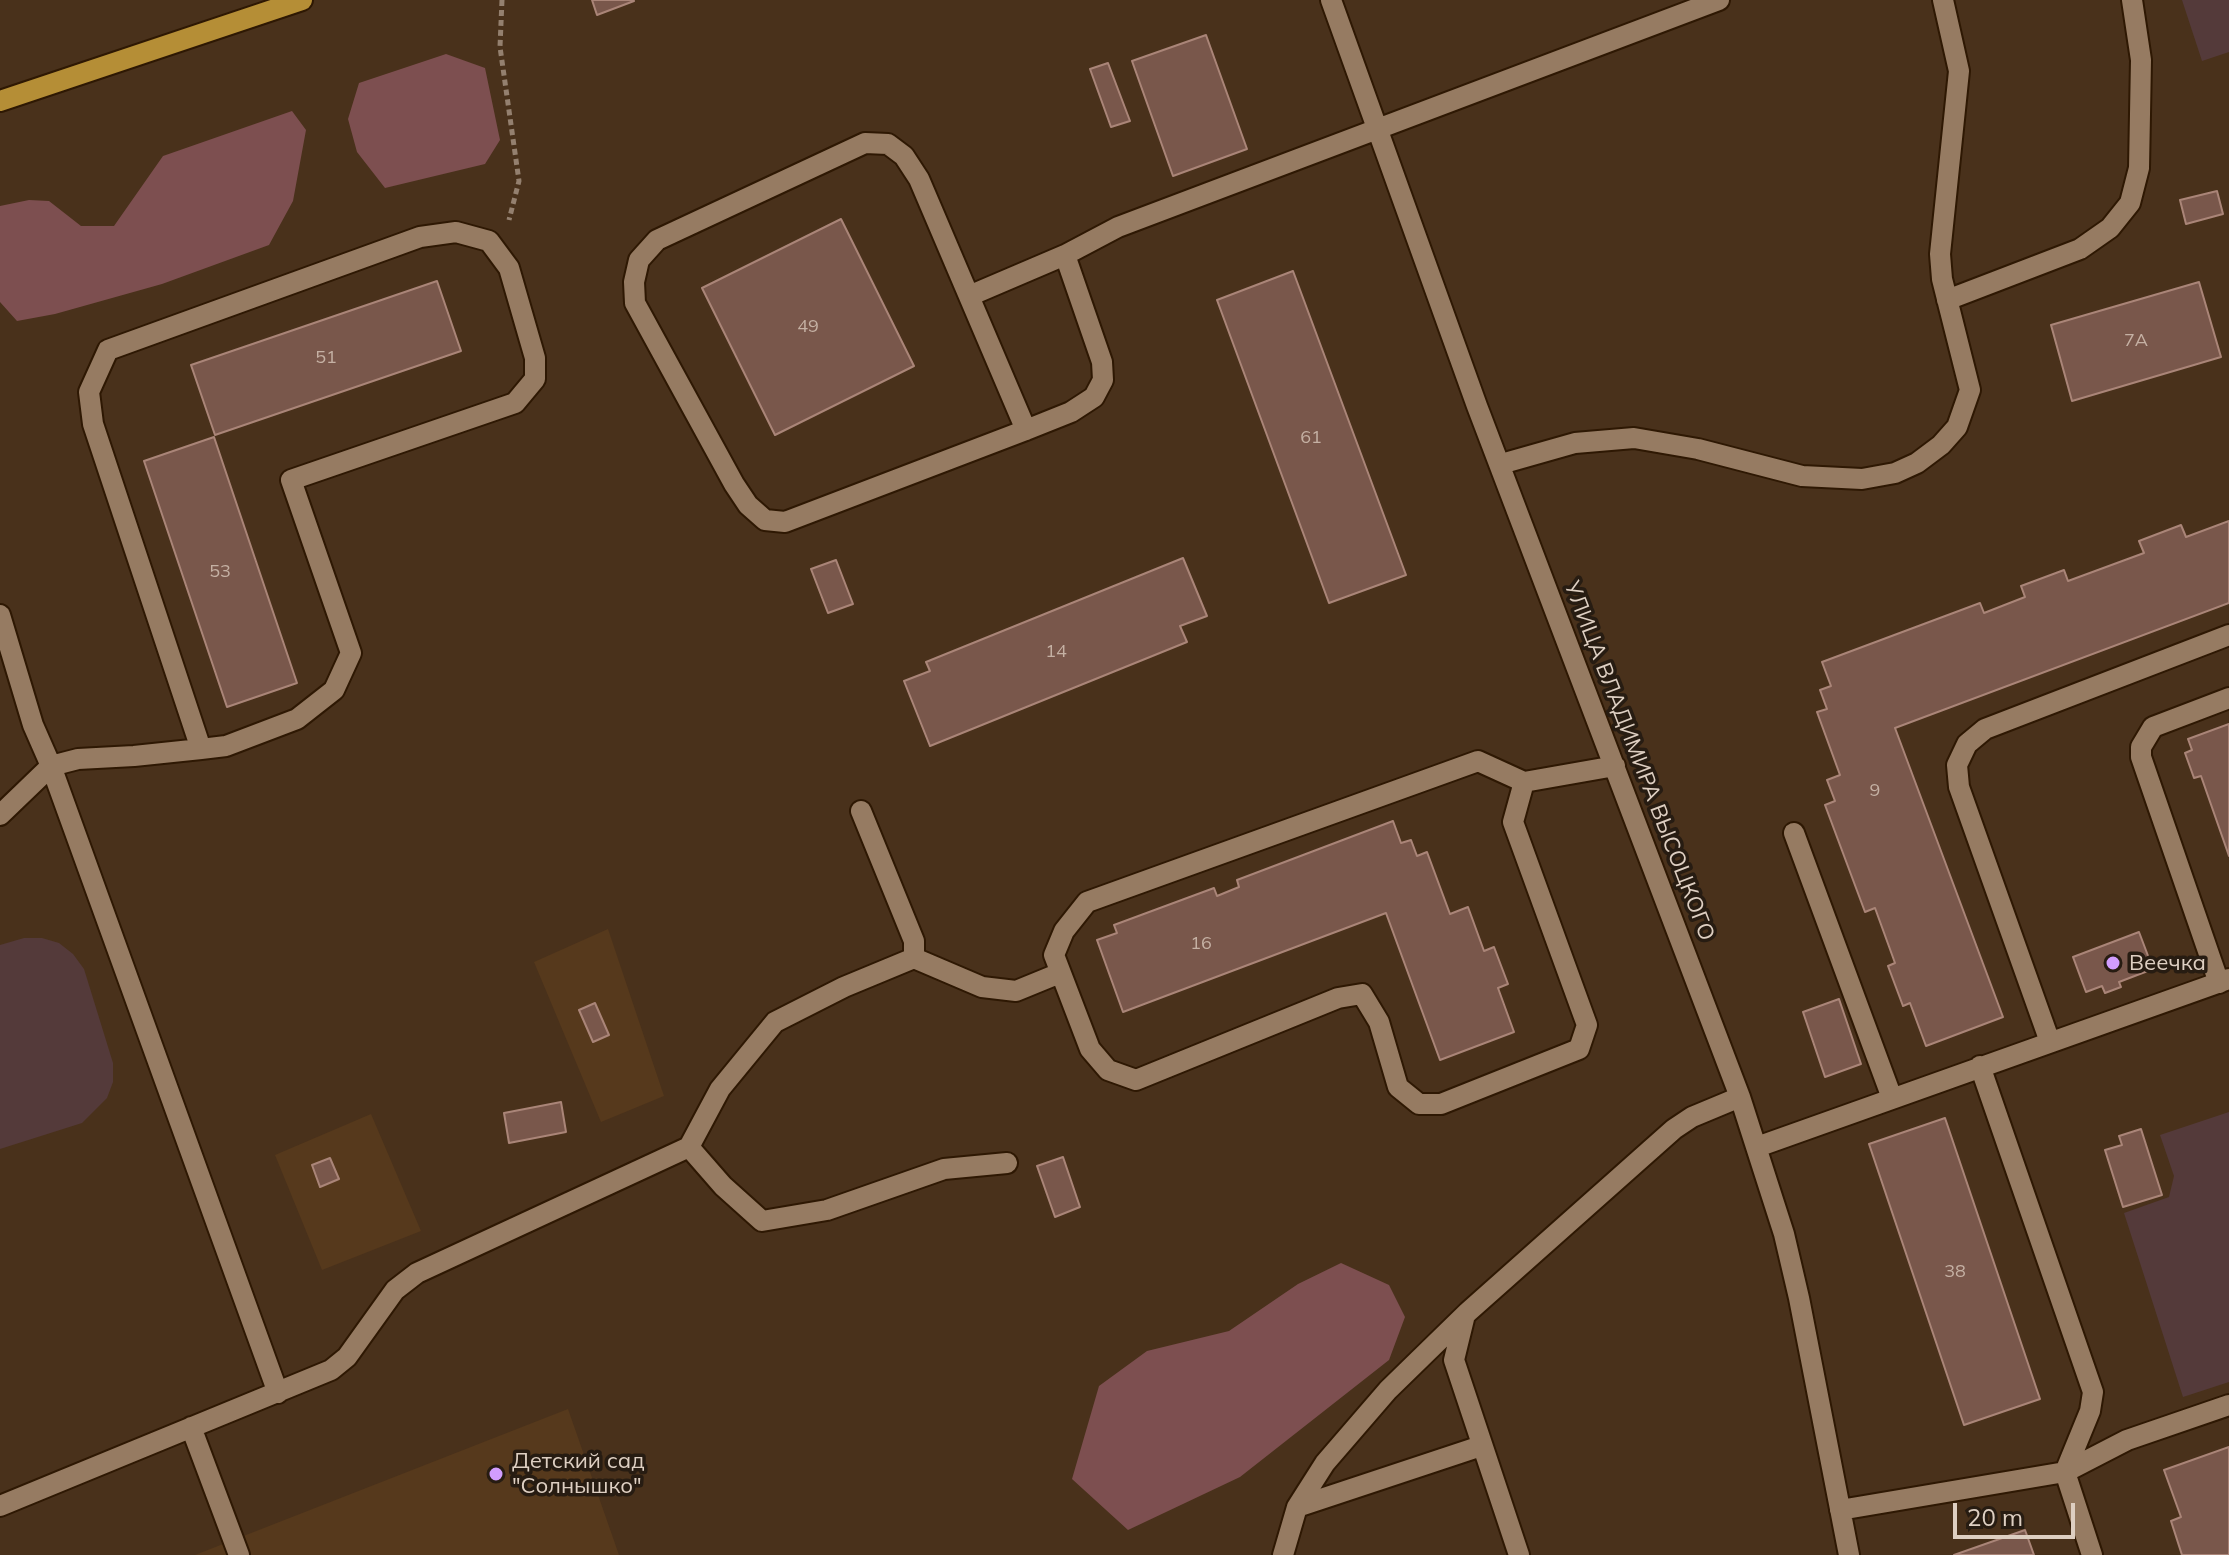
<!DOCTYPE html>
<html>
<head>
<meta charset="utf-8">
<style>
	body { margin:0 }
	#map { position:relative; width:2229px; height:1555px; overflow:hidden; background:#49311b; font-family:Mulish,sans-serif }
	canvas { display:block }
	.scale { position:absolute; left:1953px; top:1503px; width:122px; height:36px; box-sizing:border-box; border:4px solid #decfc2; border-top:0; padding-left:10px; font-size:24px; line-height:28px; white-space:nowrap; color:#decfc2; -webkit-text-stroke:6px #271c12; paint-order:stroke }
</style>
</head>
<body>
<div id="map">
<canvas width="2229" height="1555"></canvas>
<div class="scale">20 m</div>
</div>
<script>
const ctx = document.querySelector('canvas').getContext('2d');
ctx.lineJoin = 'round';
function fill(path, color) {
  ctx.fillStyle = color;
  ctx.fill(path, 'evenodd');
}
function shape(rows) {
  const path = new Path2D();
  for (const r of rows) {
    path.moveTo(r[0], r[1]);
    for (let i = 2; i < r.length; i += 2) path.lineTo(r[i], r[i + 1]);
  }
  return path;
}
function stroke(path, color, width, dash) {
  ctx.strokeStyle = color;
  ctx.lineWidth = width;
  ctx.lineCap = dash ? 'butt' : 'round';
  ctx.setLineDash(dash || []);
  ctx.stroke(path);
}
function write(font, color, halo, rows, align = 'center') {
  ctx.font = font + ' Mulish,sans-serif';
  ctx.lineWidth = 7;
  ctx.setLineDash([]);
  ctx.textBaseline = 'middle';
  ctx.strokeStyle = halo;
  ctx.fillStyle = color;
  for (const [text, x, y, turn = 0] of rows) {
    ctx.save();
    ctx.translate(x, y);
    ctx.rotate((+turn || 0) * Math.PI / 180);
    ctx.textAlign = isNaN(turn) ? turn : align;
    if (halo) ctx.strokeText(text, 0, 0);
    ctx.fillText(text, 0, 0);
    ctx.restore();
  }
}
fill(shape([
	[608,929,664,1096,601,1122,534,962],
	[371,1114,421,1231,322,1270,275,1155],
	[568,1409,619,1555,195,1555]
]), '#56391c');
fill(shape([
	[2182,0,2229,0,2229,52,2202,61],
	[24,938,42,938,59,943,73,954,84,969,113,1063,113,1082,107,1098,82,1123,0,1149,0,945],
	[2229,1112,2229,1382,2183,1397,2124,1213,2169,1197,2174,1176,2160,1135]
]), '#543a3a');
fill(shape([
	[446,54,485,68,500,140,485,164,385,188,357,152,348,119,359,83],
	[292,111,306,130,293,201,269,245,162,284,55,314,17,321,0,302,0,206,29,200,49,201,81,226,114,226,163,156],
	[1341,1263,1389,1285,1405,1317,1389,1360,1240,1477,1128,1530,1072,1479,1099,1386,1147,1351,1229,1331,1298,1284]
]), '#7d4f50');
const building = shape([
	[592,0,633,0,634,1,597,15,592,0],
	[1206,35,1247,149,1173,176,1132,61,1206,35],
	[1108,63,1130,121,1111,127,1090,69,1108,63],
	[2217,191,2223,214,2186,224,2180,200,2217,191],
	[841,219,914,366,775,435,702,288,841,219],
	[1293,271,1406,575,1329,603,1217,300,1293,271],
	[437,281,461,351,215,435,191,365,437,281],
	[2199,282,2221,357,2072,401,2051,325,2199,282],
	[214,437,297,683,227,707,144,461,214,437],
	[2229,521,2229,603,1895,728,2003,1017,1926,1046,1910,1003,1903,1006,1888,966,1895,963,1875,908,1865,912,1825,805,1835,801,1827,780,1840,775,1817,712,1827,709,1820,690,1831,686,1822,662,1980,603,1984,613,2025,597,2021,586,2064,570,2068,581,2144,553,2139,541,2181,525,2186,537,2229,521],
	[1183,558,1207,616,1180,626,1187,642,930,746,904,681,930,671,926,662,1183,558],
	[836,560,853,604,828,613,811,569,836,560],
	[2229,724,2229,856,2201,776,2194,778,2185,753,2192,750,2188,739,2229,724],
	[1393,821,1401,843,1411,840,1417,856,1427,852,1450,914,1468,907,1484,951,1494,947,1508,984,1498,988,1514,1032,1440,1060,1386,913,1123,1012,1097,940,1117,933,1114,925,1214,888,1217,896,1239,887,1237,880,1393,821],
	[2139,932,2153,969,2119,982,2121,987,2105,993,2102,986,2086,992,2073,957,2139,932],
	[1839,999,1861,1064,1825,1077,1803,1012,1839,999],
	[595,1003,609,1035,593,1042,579,1010,595,1003],
	[561,1102,566,1132,509,1143,504,1113,561,1102],
	[1945,1118,2040,1399,1964,1425,1869,1144,1945,1118],
	[2141,1129,2162,1195,2123,1207,2105,1150,2122,1145,2119,1136,2141,1129],
	[1063,1157,1080,1207,1055,1217,1037,1166,1063,1157],
	[330,1158,339,1179,320,1187,312,1165,330,1158],
	[2229,1447,2229,1555,2182,1555,2171,1521,2181,1517,2164,1470,2229,1447],
	[2025,1530,2034,1555,1954,1555,2025,1530]
]);
fill(building, '#79574b');
stroke(building, '#aa8578', 2);
const minor = shape([
	[1331,0,1477,406,1740,1097,1784,1234,1799,1298,1849,1555],
	[969,296,1065,255,1118,227,1719,0],
	[1947,300,2080,249,2110,228,2130,203,2139,168,2141,60,2132,0],
	[1026,430,919,179,904,156,888,144,865,143,657,240,639,260,634,282,635,303,734,484,748,505,765,520,785,522,1026,430,1071,412,1094,397,1103,380,1102,362,1065,255],
	[1501,464,1575,443,1634,438,1698,449,1802,476,1862,479,1895,473,1917,463,1941,445,1957,427,1970,390,1942,279,1940,254,1959,71,1943,0],
	[0,615,33,725,51,766,0,815],
	[201,749,93,424,89,392,108,350,420,237,456,232,489,241,509,268,535,358,535,379,515,403,291,480,351,653,334,690,297,719,226,746,201,749,134,756,78,759,51,766,278,1393],
	[1524,782,1513,822,1587,1025,1579,1049,1441,1104,1419,1104,1398,1087,1379,1022,1362,994,1338,998,1136,1080,1108,1070,1090,1049,1054,955,1064,931,1087,902,1478,761,1524,782,1615,766],
	[1794,833,1892,1098],
	[914,958,982,987,1016,991,1060,973],
	[2219,983,2141,757,2141,747,2153,727,2229,698],
	[2050,1042,1959,787,1957,765,1967,744,1985,729,2229,635],
	[1980,1066,2093,1392,2090,1411,2065,1472,2127,1440,2229,1405],
	[689,1147,723,1186,762,1221,827,1210,944,1169,1007,1163],
	[1757,1147,2229,979],
	[1464,1319,1454,1360,1519,1555],
	[191,1427,239,1555],
	[0,1506,331,1370,347,1357,395,1290,417,1273,689,1147,720,1089,775,1022,844,987,914,958,914,941,861,811],
	[1297,1507,1481,1446],
	[1840,1510,2065,1472,2092,1555],
	[1283,1555,1297,1507,1325,1463,1388,1390,1468,1312,1674,1129,1692,1117,1740,1097]
]);
const major = shape([
	[0,101,302,0]
]);
stroke(minor, '#2e1803', 24);
stroke(major, '#2e1803', 24);
stroke(shape([
	[502,0,500,47,519,181,509,220]
]), '#94806f', 5, [6, 4]);
stroke(minor, '#967b62', 20);
stroke(major, '#b58e36', 20);
for (const [x, y, r, color] of [
	[2113,963,8,"#d19dfe"],
	[496,1474,8,"#d19dfe"]
]) {
  const dot = new Path2D();
  dot.arc(x, y, r, 0, 2 * Math.PI);
  ctx.fillStyle = color;
  ctx.fill(dot);
  stroke(dot, '#271c12', 3);
}
write('18px', '#c5b1a4', null, [
	["49",808,327],
	["7А",2136,341],
	["51",326,358],
	["61",1311,438],
	["53",220,572],
	["14",1056,652],
	["9",1875,791],
	["16",1201,944],
	["38",1955,1272]
]);
write('22px', '#decfc2', '#271c12', [
	["УЛИЦА ВЛАДИМИРА ВЫСОЦКОГО",1639,761,69]
]);
write('22px', '#decfc2', '#271c12', [
	["Веечка",2129,963],
	["Детский сад",512,1461],
	["\"Солнышко\"",512,1486]
], 'left');
</script>
</body>
</html>
